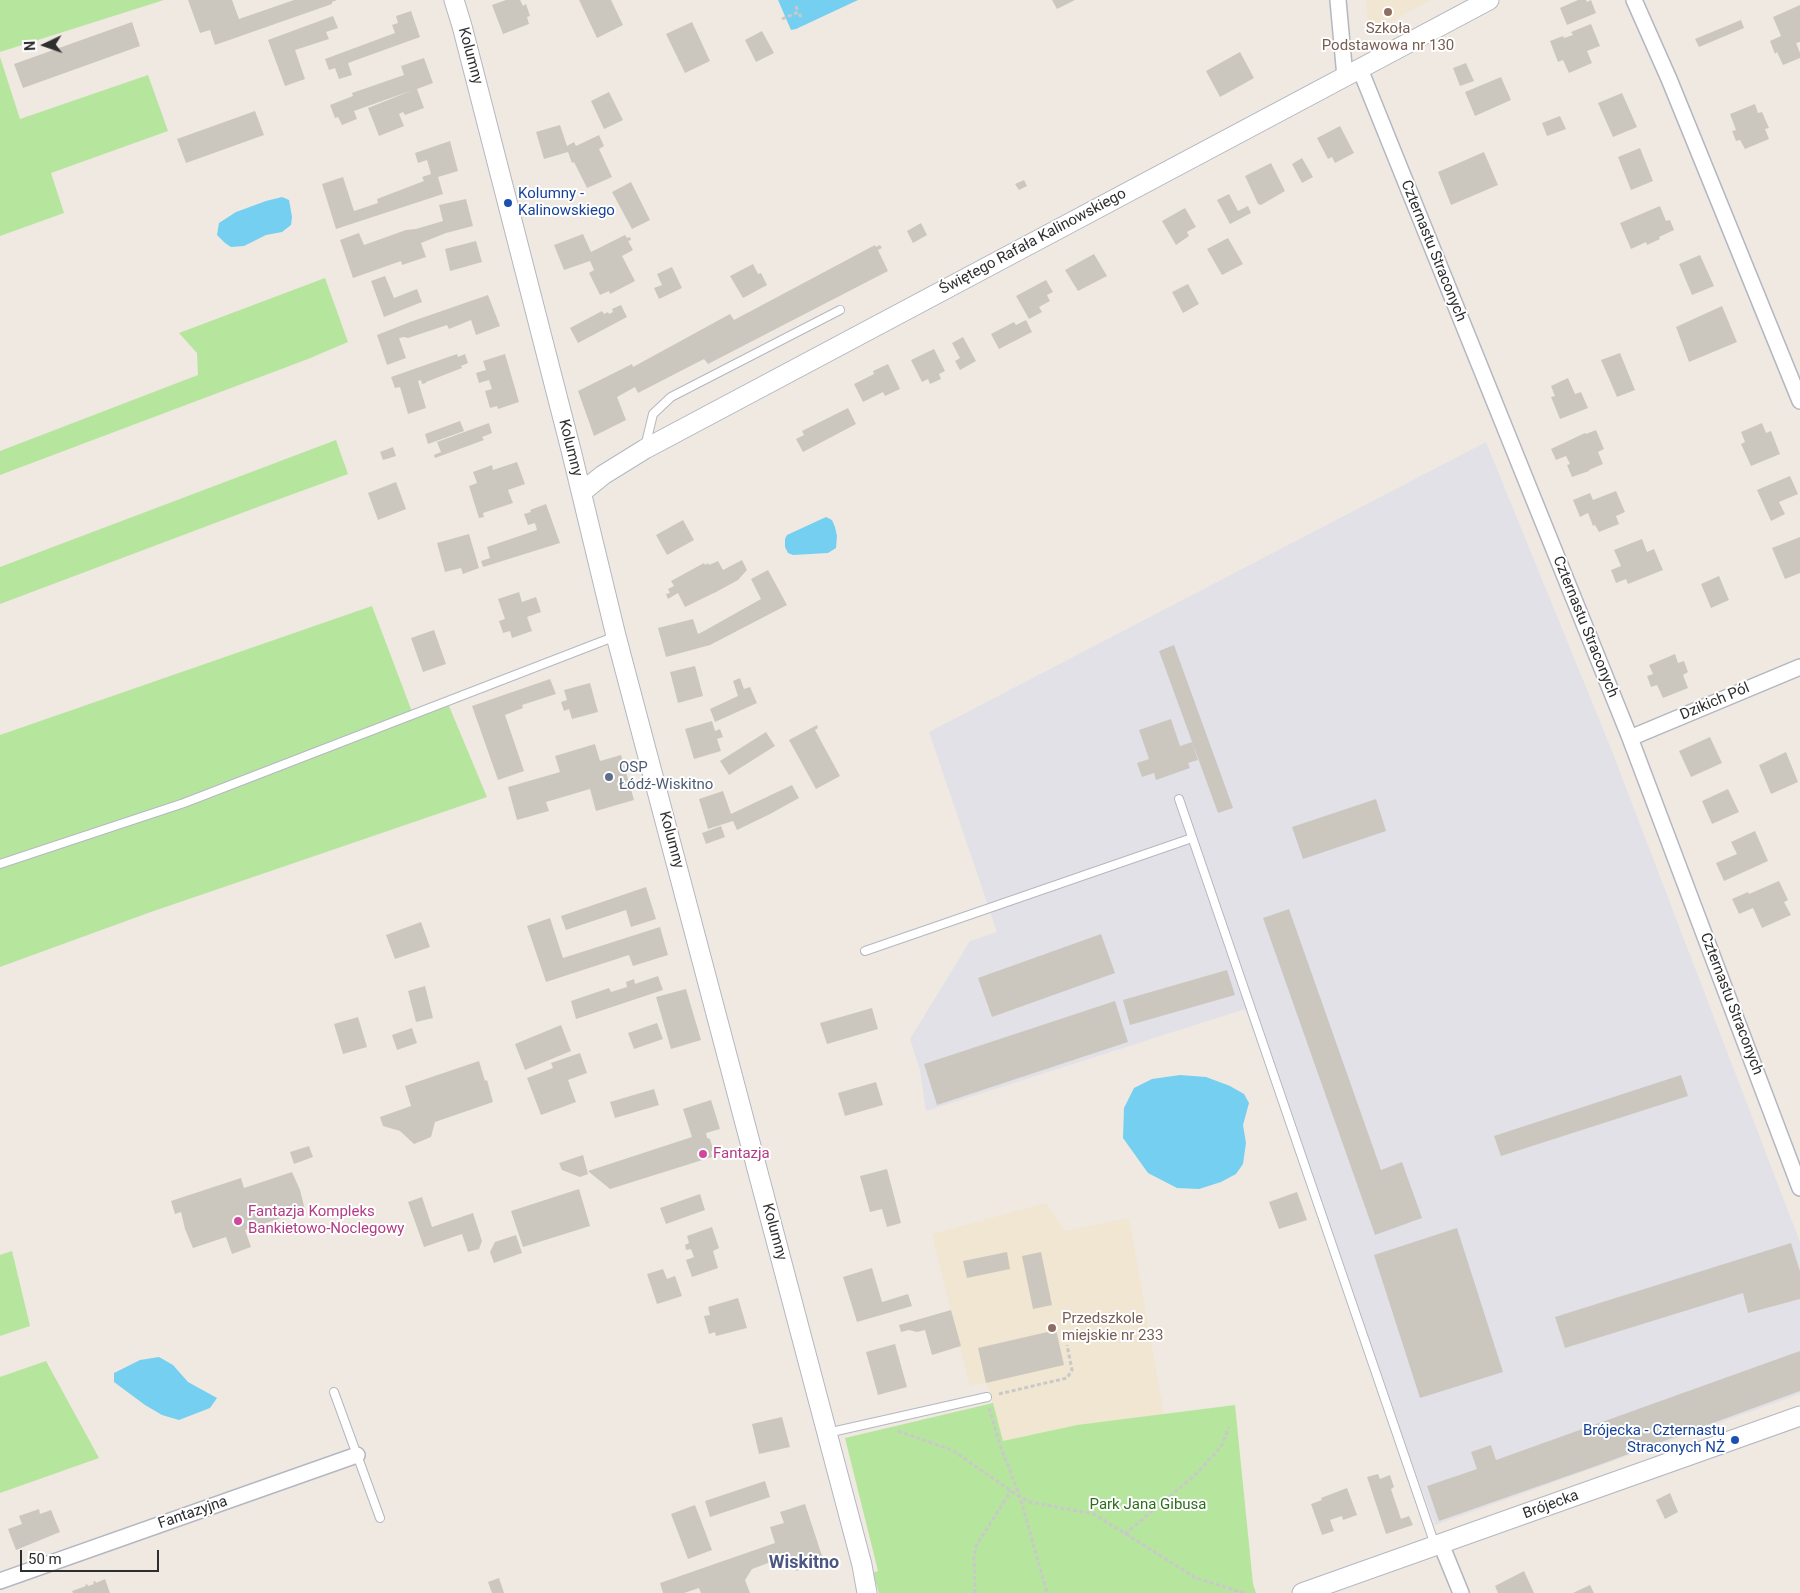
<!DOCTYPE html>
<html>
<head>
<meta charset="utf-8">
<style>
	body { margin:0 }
	#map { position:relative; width:1800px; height:1593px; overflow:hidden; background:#efe9e1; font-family:Roboto,sans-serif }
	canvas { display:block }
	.north { position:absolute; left:20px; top:20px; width:50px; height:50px; -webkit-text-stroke:4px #fff; paint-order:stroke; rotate:267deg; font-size:14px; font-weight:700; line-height:20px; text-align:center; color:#2e2e2e }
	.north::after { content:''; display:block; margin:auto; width:18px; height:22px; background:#2e2e2e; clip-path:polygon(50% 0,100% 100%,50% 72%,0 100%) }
	.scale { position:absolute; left:20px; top:1550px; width:139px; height:22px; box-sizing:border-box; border:2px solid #2e2e2e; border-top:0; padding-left:6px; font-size:15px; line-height:18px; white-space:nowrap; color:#2e2e2e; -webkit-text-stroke:4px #fff; paint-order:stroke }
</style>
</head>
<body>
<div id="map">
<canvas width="1800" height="1593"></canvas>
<div class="north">N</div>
<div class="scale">50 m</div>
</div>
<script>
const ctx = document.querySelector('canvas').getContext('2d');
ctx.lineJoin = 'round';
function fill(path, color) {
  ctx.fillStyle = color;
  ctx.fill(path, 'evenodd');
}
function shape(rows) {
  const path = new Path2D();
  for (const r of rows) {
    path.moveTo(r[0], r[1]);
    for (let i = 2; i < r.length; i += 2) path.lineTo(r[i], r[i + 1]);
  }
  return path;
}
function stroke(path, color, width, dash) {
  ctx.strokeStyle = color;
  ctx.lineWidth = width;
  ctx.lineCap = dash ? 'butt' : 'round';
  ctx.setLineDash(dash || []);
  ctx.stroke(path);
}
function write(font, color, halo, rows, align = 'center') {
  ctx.font = font + ' Roboto,sans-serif';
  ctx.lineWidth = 4;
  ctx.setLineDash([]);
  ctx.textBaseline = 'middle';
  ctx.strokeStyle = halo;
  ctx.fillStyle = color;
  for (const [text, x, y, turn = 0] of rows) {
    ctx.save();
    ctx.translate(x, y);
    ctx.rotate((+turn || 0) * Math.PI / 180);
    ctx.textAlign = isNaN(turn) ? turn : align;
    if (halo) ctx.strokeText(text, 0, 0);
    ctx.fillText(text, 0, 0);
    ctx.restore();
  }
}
fill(shape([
	[1486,442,1610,746,1800,1242,1800,1394,1435,1525,1245,1009,926,1111,920,1070,910,1039,970,941,997,932,929,732]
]), '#e3e1e8');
fill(shape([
	[1366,0,1431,0,1378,29,1368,24],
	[1046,1203,1065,1231,1129,1218,1164,1415,1077,1425,1003,1441,987,1383,970,1386,932,1234]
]), '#f0e6d1');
fill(shape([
	[0,0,164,0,0,52],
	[0,57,20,119,148,75,168,131,51,173,64,213,0,236],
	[325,278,348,342,308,359,0,475,0,451,198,375,197,353,179,333],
	[336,440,348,474,255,508,0,604,0,567],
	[372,606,414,717,449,706,487,797,148,913,0,967,0,735],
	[12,1251,30,1326,0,1336,0,1255],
	[46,1361,99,1458,0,1493,0,1377],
	[993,1403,1003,1441,1077,1425,1235,1405,1253,1584,1256,1593,879,1593,873,1573,878,1571,845,1438]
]), '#b6e59e');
fill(shape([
	[778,0,858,0,796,29,791,30],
	[282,197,289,200,292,217,291,225,282,232,266,235,244,246,231,247,225,243,217,235,219,223,236,212,266,201],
	[826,517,832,520,835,527,837,536,836,548,828,553,793,555,788,553,785,547,785,539,787,535],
	[1180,1075,1206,1077,1230,1086,1244,1094,1249,1103,1243,1125,1246,1143,1243,1164,1236,1174,1221,1182,1199,1189,1177,1188,1148,1173,1123,1138,1124,1108,1134,1088,1152,1079],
	[159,1357,173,1365,188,1382,217,1398,210,1408,179,1420,162,1415,145,1405,114,1382,114,1373,140,1360]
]), '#75cff0');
fill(shape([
	[188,0,232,0,239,19,294,0,337,0,332,2,332,4,215,45,210,30,200,33],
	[506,0,520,0,523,6,526,4,530,16,527,17,529,24,503,34,492,5],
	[579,0,611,0,623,25,597,38],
	[1052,0,1075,0,1057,9],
	[1578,0,1586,0,1587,2,1591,0,1596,13,1567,25,1560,8],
	[1800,5,1800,42,1796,43,1800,53,1800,58,1783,65,1777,52,1775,54,1770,41,1781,36,1773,17],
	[411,11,420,37,348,63,352,75,339,79,335,68,329,70,325,59,395,33,392,25,398,23,396,16],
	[333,16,338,28,326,32,329,39,295,50,305,79,285,86,268,40],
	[1741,20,1744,28,1699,47,1695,39],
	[132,22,140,46,23,88,14,64],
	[692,22,710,61,685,73,666,34],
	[1591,24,1600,46,1587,51,1592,63,1569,73,1563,60,1558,62,1550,41,1563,36,1564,38,1573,35,1571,32],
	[762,31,774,53,756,62,745,40],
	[1240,52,1254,78,1220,97,1206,71],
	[424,58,433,83,417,89,424,108,405,115,403,112,399,114,404,126,379,136,368,108,413,90,354,111,357,119,342,125,338,117,335,118,330,105,353,96,352,93,404,75,401,66],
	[1466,63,1474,81,1460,86,1453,68],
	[1501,77,1511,100,1475,116,1465,92],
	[609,92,623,120,604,129,591,101],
	[1622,93,1637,127,1613,137,1598,103],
	[1755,104,1758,113,1762,112,1769,128,1765,129,1769,139,1745,149,1740,140,1736,141,1732,131,1736,130,1730,114],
	[255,111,264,135,186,163,177,139],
	[1560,116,1566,129,1547,136,1542,123],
	[560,125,567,146,574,142,576,146,599,135,604,146,599,149,612,177,587,188,574,162,572,163,568,152,544,159,536,132],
	[1340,126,1354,153,1335,163,1332,157,1328,159,1317,138],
	[450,141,458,171,438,177,443,194,336,229,322,184,343,177,354,211,378,203,377,199,424,181,422,177,431,174,427,160,418,163,415,153],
	[1640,148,1653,181,1631,190,1618,157],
	[1484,152,1498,185,1451,205,1438,172],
	[1302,158,1313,177,1302,183,1292,164],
	[1271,163,1285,191,1261,205,1258,204,1245,176],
	[1024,180,1027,186,1019,190,1015,184],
	[631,182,650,220,632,229,612,192],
	[1229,194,1238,211,1248,206,1251,213,1230,224,1217,200],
	[466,199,473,226,446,233,421,243,426,257,402,265,401,261,353,278,340,240,359,233,364,245,406,230,416,229,443,221,439,205],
	[1660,206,1666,221,1670,220,1674,230,1659,237,1660,239,1647,245,1646,242,1631,249,1620,223],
	[1185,208,1196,227,1187,232,1189,236,1176,245,1162,221],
	[921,223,927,235,913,243,907,231],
	[583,234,591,252,625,235,627,238,630,237,631,240,628,241,633,250,622,256,635,281,610,294,609,291,600,295,589,273,594,270,590,261,564,270,554,245],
	[1228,238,1243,264,1222,275,1207,249],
	[476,241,482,262,450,271,445,249],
	[875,245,876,247,880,245,882,248,878,250,888,271,708,364,704,359,638,393,635,387,617,397,626,420,594,436,578,391,632,364,633,367,730,314,734,320],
	[1094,254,1107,276,1078,291,1065,270],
	[1700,255,1714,286,1692,295,1679,264],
	[753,264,758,274,761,273,767,285,743,298,730,276],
	[672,267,682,288,659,299,654,288,662,285,657,274],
	[385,276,394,298,417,289,422,302,384,317,371,281],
	[1046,280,1053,292,1047,295,1050,301,1039,307,1042,312,1029,319,1016,296],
	[1188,284,1199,304,1183,313,1172,292],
	[488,295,500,326,476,335,471,320,449,329,447,325,408,338,404,337,399,338,406,358,387,365,377,335,410,322],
	[621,305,627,317,578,343,570,328,602,311,604,314,608,312,609,314,613,312,612,309],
	[1722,306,1737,342,1689,362,1676,327],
	[1026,320,1032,332,999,349,991,334,1014,322,1016,325],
	[963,337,976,361,960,370,955,361,960,358,952,343],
	[934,349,945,371,939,374,941,379,930,384,928,379,922,382,911,360],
	[1620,353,1635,390,1617,397,1601,360],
	[457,354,458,357,465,354,468,363,461,366,462,368,426,382,426,383,422,384,421,380,418,381,426,408,408,414,400,387,395,388,391,377],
	[505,354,519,402,498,409,497,406,490,408,485,391,492,389,489,380,479,383,476,373,486,370,483,361],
	[888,364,900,389,885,396,883,392,863,402,854,384,874,374,873,371],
	[1568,378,1575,394,1581,392,1588,408,1560,419,1551,397,1555,396,1551,386],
	[848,408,856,424,803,452,796,439,804,435,802,431],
	[460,421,464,431,428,444,425,434],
	[489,423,492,433,482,437,484,440,435,458,434,455,441,452,437,442],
	[1762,423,1766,433,1771,431,1780,454,1751,466,1741,444,1745,442,1741,432],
	[1596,430,1604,449,1598,452,1603,464,1589,470,1589,471,1572,477,1567,465,1570,464,1566,456,1556,460,1551,449,1585,433,1586,434],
	[393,447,396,456,383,460,380,452],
	[517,462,525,484,508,490,513,503,483,513,484,517,479,518,469,486,477,483,473,472,492,465,493,470],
	[1790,476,1798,494,1779,502,1785,514,1771,521,1757,490],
	[396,482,406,509,378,520,368,493],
	[1616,491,1625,512,1616,516,1619,524,1599,532,1595,525,1593,526,1588,513,1580,517,1573,500,1590,493,1593,500],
	[546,504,560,543,483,567,481,561,490,558,487,547,537,530,535,523,528,525,524,514,531,512,530,510],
	[683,520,694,540,667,555,656,535],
	[469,534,479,568,463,574,461,568,445,572,437,543],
	[1800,537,1800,573,1785,579,1772,548],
	[1642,539,1647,552,1654,549,1663,570,1628,584,1626,579,1616,583,1611,570,1621,566,1614,550],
	[742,560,747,570,738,580,716,592,685,607,678,593,668,599,666,594,670,593,668,589,674,586,671,581,704,563,705,565,708,563,709,565,718,561,723,570],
	[768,570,787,605,710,645,666,657,658,628,693,619,698,634,704,631,761,599,751,579],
	[1719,576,1729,600,1711,608,1701,584],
	[519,592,522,602,536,597,541,612,527,617,532,631,512,638,510,631,503,633,499,621,505,619,498,599],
	[434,630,446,664,423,672,411,638],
	[1174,645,1233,808,1218,813,1159,651],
	[1675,654,1678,663,1684,661,1688,672,1683,675,1688,688,1663,698,1657,685,1651,687,1647,676,1653,674,1649,665],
	[695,666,703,696,678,703,670,672],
	[740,678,744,689,750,687,757,703,715,722,710,709,738,696,733,681],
	[550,679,556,694,522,705,523,708,505,715,524,771,498,780,472,706],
	[590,683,598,712,572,719,569,709,564,711,561,702,567,700,564,690],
	[1171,719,1180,746,1192,742,1198,760,1188,763,1190,768,1156,780,1154,773,1142,777,1137,763,1149,759,1139,730],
	[712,721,715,731,720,729,723,737,717,739,721,751,694,759,685,729],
	[817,725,818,728,815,730,840,776,816,789,789,740],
	[766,732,775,746,729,775,720,761],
	[1710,737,1722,763,1691,777,1679,751],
	[595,744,600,761,621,755,634,800,596,811,590,789,546,802,549,811,517,820,508,787,560,772,555,756],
	[1786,752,1798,782,1771,794,1759,765],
	[792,785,799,798,770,814,737,830,733,821,708,829,699,799,723,791,731,814],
	[1728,789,1739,812,1712,824,1702,801],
	[1376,799,1386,831,1303,859,1292,827],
	[721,826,725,837,706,844,702,833],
	[1755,831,1768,861,1724,881,1716,863,1737,854,1731,842],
	[1779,881,1788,900,1784,902,1791,915,1762,928,1753,908,1739,914,1732,899,1748,892,1749,894],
	[646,887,656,919,631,927,626,910,566,930,561,916],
	[1289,909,1381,1170,1402,1162,1422,1218,1375,1235,1263,918],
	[550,918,563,958,660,927,668,955,633,966,629,955,546,982,527,926],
	[421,922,430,947,395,959,386,935],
	[1101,934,1115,973,992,1017,978,978],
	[1227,970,1235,995,1130,1025,1123,1000],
	[658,976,663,990,576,1019,571,1001,609,988,611,992,627,987,626,982,634,979,635,984],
	[425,986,433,1018,416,1022,408,991],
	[686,989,701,1040,671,1049,656,997],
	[1115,1001,1128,1042,937,1105,924,1064],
	[872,1008,878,1029,827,1044,820,1023],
	[358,1017,367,1047,343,1054,334,1024],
	[657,1023,663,1039,634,1049,628,1033],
	[561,1025,571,1051,525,1070,515,1044],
	[412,1028,417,1043,397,1050,392,1035],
	[580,1053,587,1073,568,1080,576,1102,541,1115,527,1078,553,1068,551,1063],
	[479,1061,485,1081,487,1080,493,1102,435,1122,431,1137,414,1144,400,1131,383,1126,380,1117,411,1106,405,1086],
	[1681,1075,1688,1096,1501,1156,1494,1136],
	[876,1082,883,1105,845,1116,838,1093],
	[654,1089,659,1105,615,1118,610,1102],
	[711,1100,720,1129,706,1133,707,1138,710,1139,713,1149,711,1152,712,1157,610,1189,588,1171,692,1137,683,1109],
	[309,1146,313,1157,294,1164,290,1152],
	[583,1155,588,1174,580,1177,562,1170,559,1163],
	[887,1169,901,1223,887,1227,882,1209,870,1212,860,1176],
	[292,1172,300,1190,305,1210,245,1230,251,1247,232,1254,226,1237,193,1248,185,1229,181,1212,175,1214,171,1201,241,1178,244,1188],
	[579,1189,590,1226,523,1247,511,1211],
	[1297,1192,1307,1220,1279,1229,1269,1202],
	[700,1194,705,1210,666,1224,660,1208],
	[422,1197,432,1227,473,1213,482,1241,479,1249,468,1252,462,1234,424,1247,408,1202],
	[712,1227,719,1248,713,1251,718,1268,692,1277,686,1260,694,1257,691,1249,686,1250,685,1245,689,1243,687,1236],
	[1457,1228,1503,1372,1420,1398,1374,1255],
	[516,1235,522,1253,494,1263,490,1252,495,1242],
	[1791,1243,1800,1271,1800,1299,1748,1313,1743,1293,1565,1348,1555,1317],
	[1007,1252,1010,1269,967,1278,963,1261],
	[1041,1252,1052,1305,1033,1309,1022,1256],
	[872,1268,882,1302,908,1294,912,1306,857,1322,843,1277],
	[663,1269,667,1279,675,1276,682,1296,657,1304,647,1274],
	[738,1298,747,1328,716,1336,715,1332,709,1334,704,1316,710,1315,708,1307],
	[951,1310,961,1346,932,1355,925,1330,917,1332,909,1330,901,1332,899,1325],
	[1056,1330,1064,1365,986,1383,978,1348],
	[895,1344,907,1387,878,1395,866,1352],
	[1800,1351,1800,1391,1596,1466,1439,1521,1427,1486,1477,1469,1471,1452,1491,1445,1496,1460],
	[782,1417,790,1447,759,1454,752,1424],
	[1378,1474,1380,1479,1390,1475,1394,1487,1391,1489,1401,1519,1409,1516,1413,1525,1386,1534,1367,1477],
	[765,1481,770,1497,710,1517,705,1501],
	[1347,1488,1357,1515,1343,1520,1342,1516,1330,1520,1334,1531,1322,1535,1311,1504,1322,1500,1321,1498],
	[1670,1493,1678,1512,1665,1519,1656,1500],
	[805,1504,824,1562,796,1571,790,1555,752,1569,745,1580,750,1593,701,1593,699,1588,684,1593,663,1593,660,1583,775,1543,770,1527,784,1523,780,1512],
	[695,1505,712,1550,688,1559,671,1514],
	[39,1509,40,1514,51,1510,60,1532,16,1550,8,1529,22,1524,19,1516],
	[1524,1571,1534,1593,1498,1593,1495,1586],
	[499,1578,504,1593,492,1593,488,1582],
	[105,1579,110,1593,73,1593,72,1591,86,1586,85,1585,87,1584,88,1586,94,1584,93,1582,95,1581,96,1583],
	[1590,1585,1594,1593,1573,1593]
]), '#cbc7bf');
const service = shape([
	[645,447,653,414,671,397,840,310],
	[1179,799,1435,1545],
	[0,864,184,803,616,636],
	[865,951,1192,838],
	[334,1392,380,1518],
	[827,1433,987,1397]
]);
const minor = shape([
	[1338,0,1345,77],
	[1634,0,1669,79,1800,401],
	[1360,69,1630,738,1800,1188],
	[1630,738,1800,667],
	[1441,1544,1461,1593],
	[0,1581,357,1455]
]);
const tertiary = shape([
	[454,0,462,26,571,450,616,636,827,1433,862,1565,867,1593],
	[582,492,603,475,645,449,1489,0],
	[1302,1593,1800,1416]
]);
stroke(service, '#b4b7c1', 10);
stroke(minor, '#b4b7c1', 18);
stroke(tertiary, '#b4b7c1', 21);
stroke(shape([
	[796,6,798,12],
	[782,19,798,12,801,17],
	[999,1394,1067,1378,1072,1370,1067,1345],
	[989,1408,1000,1445,1020,1497,1047,1593],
	[898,1431,952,1450,1020,1497,1030,1502,1094,1514,1196,1578,1244,1593],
	[1125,1534,1194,1476,1221,1447,1229,1427],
	[975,1593,974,1558,976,1546,1011,1491]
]), '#c9c9c9', 3, [4, 2.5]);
stroke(service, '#fff', 8);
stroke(minor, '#fff', 15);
stroke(tertiary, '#fff', 19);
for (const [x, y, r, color] of [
	[1388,12,5,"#8d6e63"],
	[508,203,5,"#1a4fb4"],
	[609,777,5,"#5c6f8a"],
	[703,1154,5,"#d1479c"],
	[238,1221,5,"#d1479c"],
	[1052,1328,5,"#8d6e63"],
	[1735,1440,5,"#1a4fb4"]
]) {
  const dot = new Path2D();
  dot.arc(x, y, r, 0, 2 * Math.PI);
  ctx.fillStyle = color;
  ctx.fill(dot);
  stroke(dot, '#fff', 2);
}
write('15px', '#785e54', '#fff', [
	["Szkoła",1388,29],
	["Podstawowa nr 130",1388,46],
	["Przedszkole",1062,1319,"left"],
	["miejskie nr 233",1062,1336,"left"]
]);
write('15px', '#2e2e2e', '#fff', [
	["Kolumny",470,56,75],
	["Świętego Rafała Kalinowskiego",1033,242,-28],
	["Czternastu Straconych",1433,251,68],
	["Kolumny",570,448,76],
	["Czternastu Straconych",1585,627,68],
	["Dzikich Pól",1715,702,-23],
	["Kolumny",671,840,75],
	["Czternastu Straconych",1731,1004,69],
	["Kolumny",774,1232,75],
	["Brójecka",1551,1505,-20],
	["Fantazyjna",193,1513,-19]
]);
write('15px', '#164399', '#fff', [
	["Kolumny -",518,194],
	["Kalinowskiego",518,211],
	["Brójecka - Czternastu",1725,1431,"right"],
	["Straconych NŻ",1725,1448,"right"]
], 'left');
write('15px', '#4e5e75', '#fff', [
	["OSP",619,768],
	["Łódź-Wiskitno",619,785]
], 'left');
write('15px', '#b23c85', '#fff', [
	["Fantazja",713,1154],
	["Fantazja Kompleks",248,1212],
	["Bankietowo-Noclegowy",248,1229]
], 'left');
write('15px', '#2c6e1b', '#fff', [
	["Park Jana Gibusa",1148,1505]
]);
write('bold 18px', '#4d5680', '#fff', [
	["Wiskitno",804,1563]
]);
</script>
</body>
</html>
